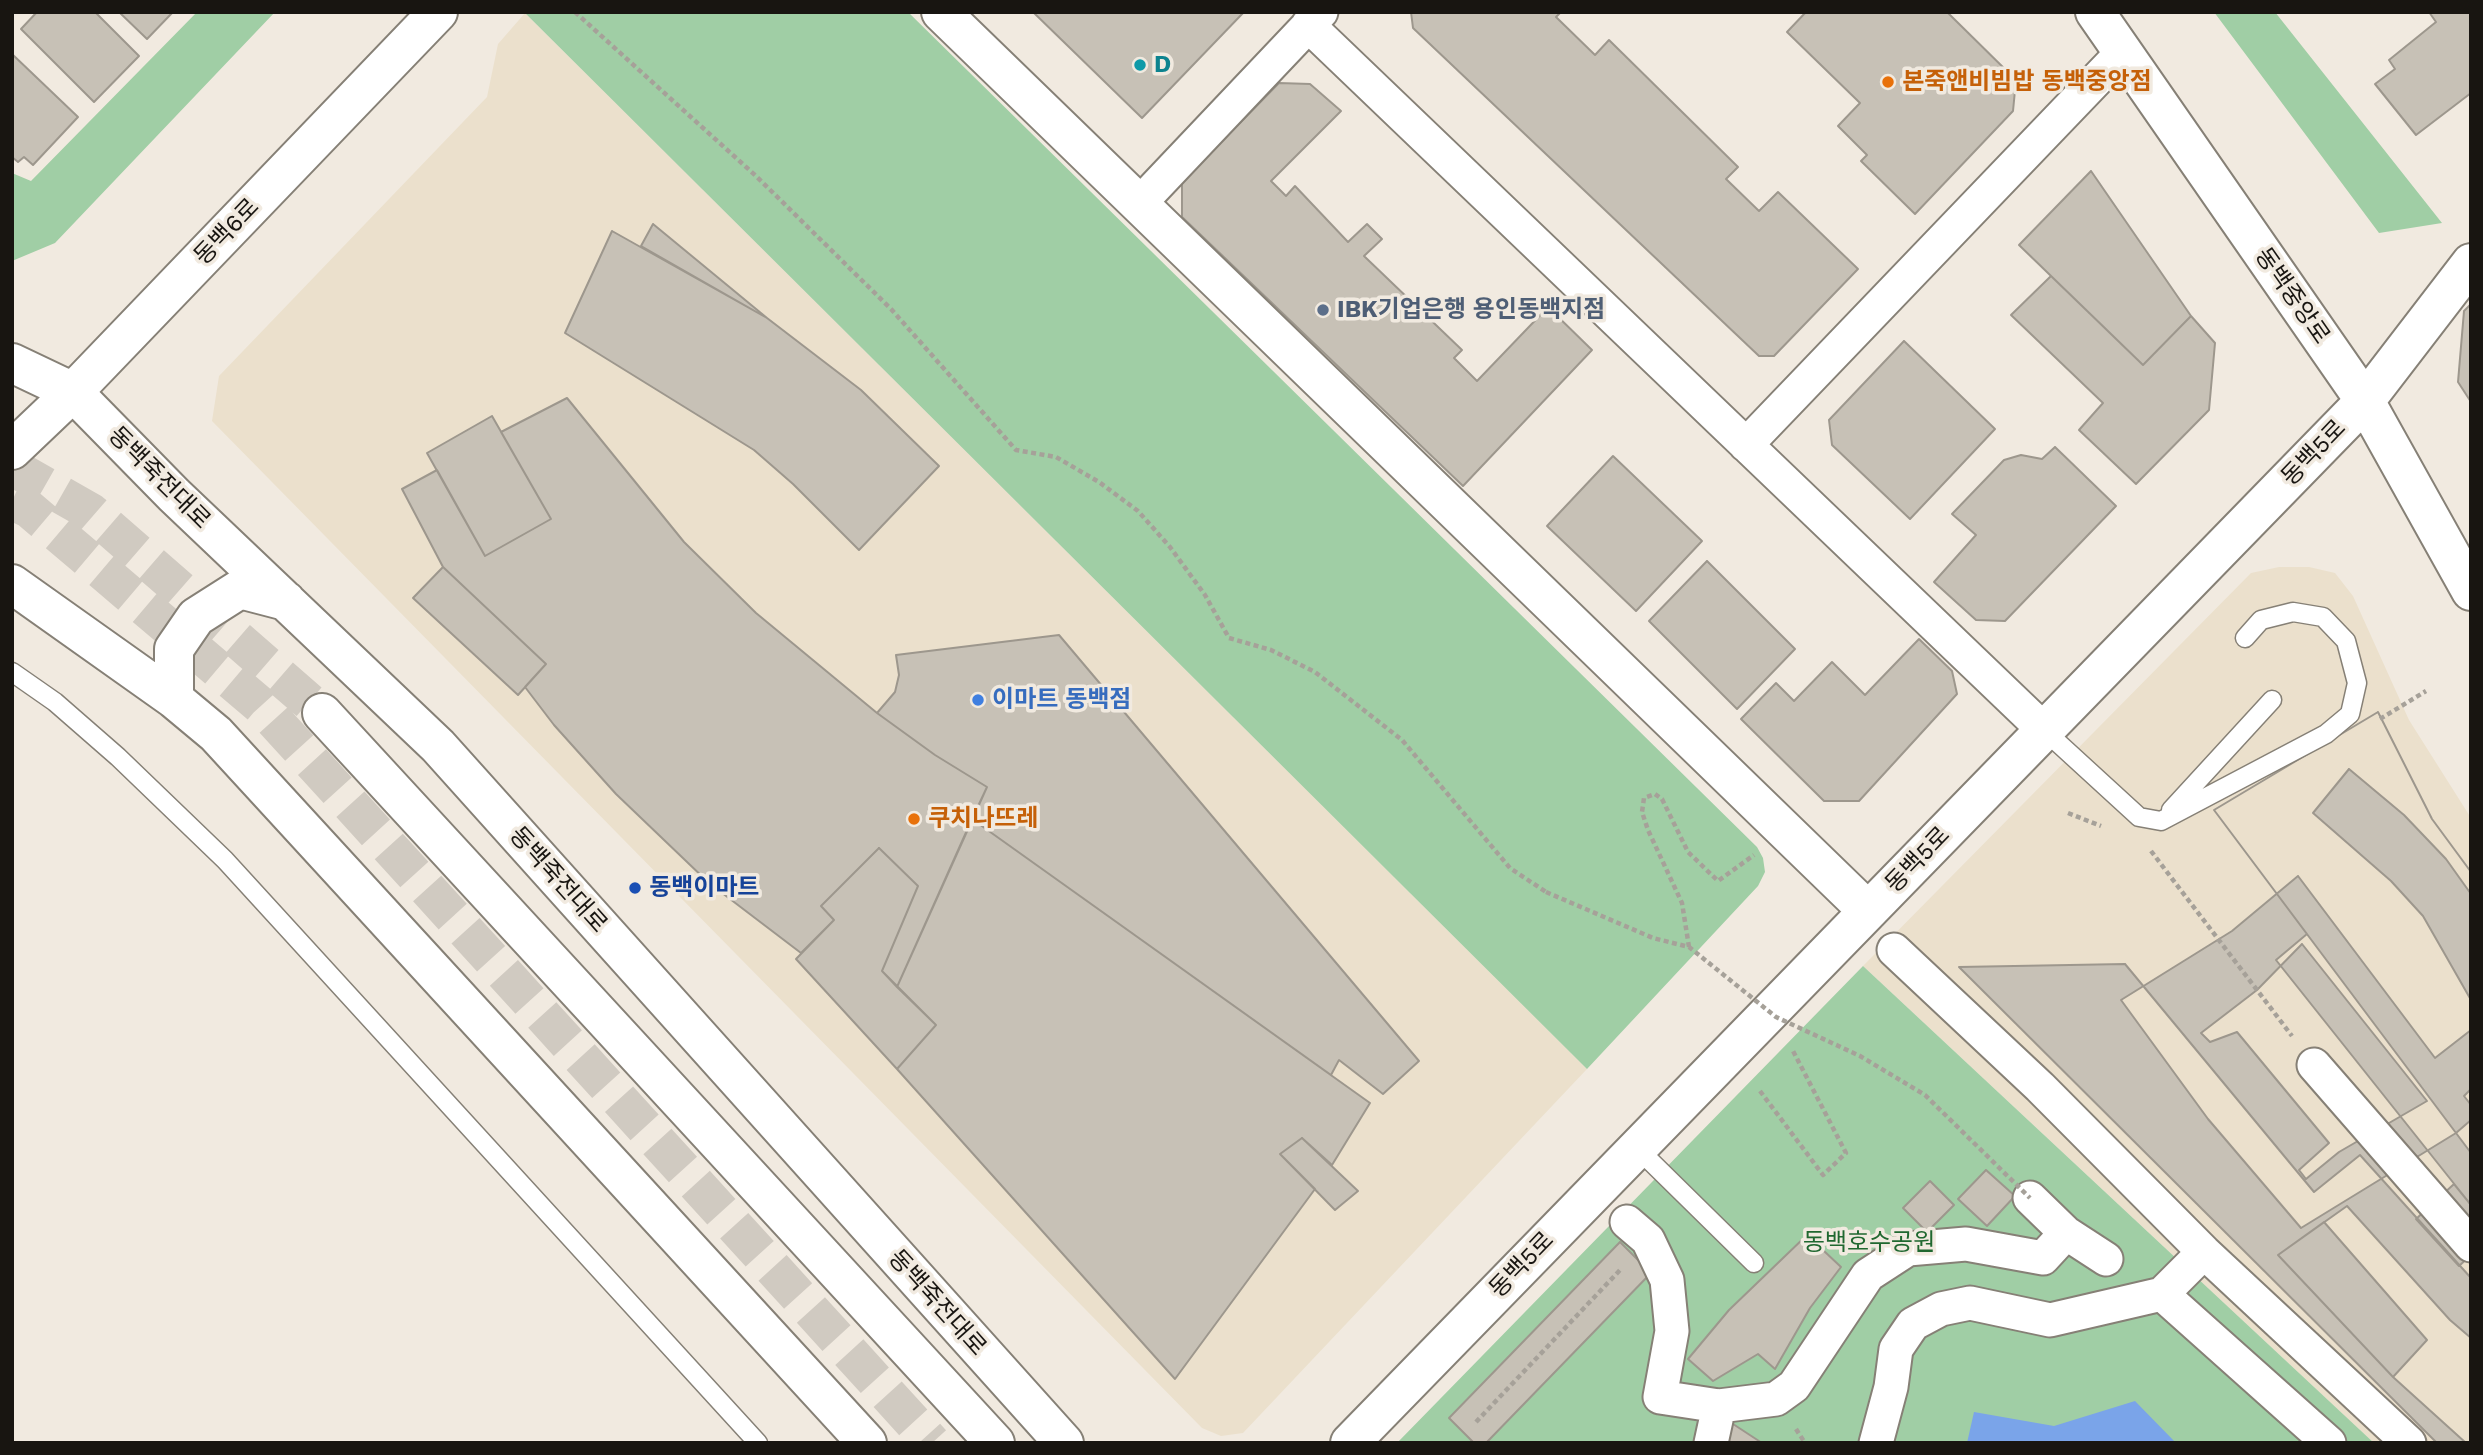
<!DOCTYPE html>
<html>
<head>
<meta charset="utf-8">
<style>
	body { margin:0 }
	#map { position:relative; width:2483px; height:1455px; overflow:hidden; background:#f1eae0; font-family:"Work Sans",sans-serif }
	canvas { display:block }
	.frame { position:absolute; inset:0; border:14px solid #181511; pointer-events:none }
</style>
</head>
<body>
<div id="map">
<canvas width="2483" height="1455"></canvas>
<div class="frame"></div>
</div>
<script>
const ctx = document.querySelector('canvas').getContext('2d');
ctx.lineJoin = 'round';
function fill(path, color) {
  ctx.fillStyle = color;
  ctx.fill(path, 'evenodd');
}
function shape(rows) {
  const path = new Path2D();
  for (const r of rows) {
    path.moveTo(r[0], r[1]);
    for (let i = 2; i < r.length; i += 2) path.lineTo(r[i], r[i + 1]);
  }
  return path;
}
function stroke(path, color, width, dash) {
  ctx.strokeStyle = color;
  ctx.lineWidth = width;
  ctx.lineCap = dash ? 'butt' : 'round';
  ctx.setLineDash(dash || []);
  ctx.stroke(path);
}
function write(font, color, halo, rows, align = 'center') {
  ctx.font = font + ' "Work Sans","Noto Sans KR",sans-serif';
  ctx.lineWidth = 7;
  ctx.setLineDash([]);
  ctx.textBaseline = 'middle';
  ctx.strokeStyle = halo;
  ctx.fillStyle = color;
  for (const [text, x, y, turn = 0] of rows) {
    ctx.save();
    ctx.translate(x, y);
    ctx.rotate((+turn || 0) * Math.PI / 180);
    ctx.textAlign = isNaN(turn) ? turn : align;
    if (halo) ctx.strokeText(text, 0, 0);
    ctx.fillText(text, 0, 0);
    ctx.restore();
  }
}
fill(shape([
	[525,13,1587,1069,1243,1433,1221,1436,1202,1428,212,421,219,376,487,97,498,44],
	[2279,567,2309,567,2335,573,2353,596,2409,720,2471,818,2471,1443,2374,1443,1863,966,2251,573]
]), '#ebe0cc');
fill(shape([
	[197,12,275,12,55,243,12,261,12,173,31,181],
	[908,12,1757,847,1763,858,1765,872,1758,886,1587,1069,525,13],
	[2214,12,2275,12,2442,223,2379,233],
	[1863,966,2374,1443,1397,1443]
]), '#a0cea5');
fill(shape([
	[2135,1401,2176,1443,1967,1443,1974,1412,2054,1426]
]), '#7aa4e9');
const building = shape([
	[37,12,95,12,139,56,94,102,21,29,37,12],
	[119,12,173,12,147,39,119,12],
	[1033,12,1244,12,1142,118,1033,12],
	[1411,12,1561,12,1556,17,1595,55,1609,40,1738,167,1726,179,1759,211,1778,192,1858,269,1774,356,1759,356,1413,28,1411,12],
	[1806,12,1947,12,2016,80,2013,111,1915,214,1861,161,1867,155,1838,126,1860,103,1787,32,1806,12],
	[2429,12,2471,12,2471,93,2416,135,2375,84,2395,69,2389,60,2436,22,2429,12],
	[12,54,78,117,33,165,24,157,18,162,12,157,12,54],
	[1279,83,1310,84,1341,111,1271,181,1286,196,1295,186,1348,242,1367,224,1382,239,1364,256,1462,350,1454,358,1477,381,1548,307,1592,350,1463,486,1182,217,1182,182,1279,83],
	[2091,171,2191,316,2143,365,2019,245,2091,171],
	[653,224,767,318,641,246,653,224],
	[612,231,767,318,861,390,939,466,859,550,793,484,754,450,565,333,612,231],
	[2051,276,2143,365,2191,316,2215,343,2209,410,2136,484,2079,430,2103,403,2011,315,2051,276],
	[2471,304,2471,402,2458,382,2464,311,2471,304],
	[1904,341,1995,429,1910,519,1832,445,1829,420,1904,341],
	[567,398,684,542,756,613,877,713,935,755,987,787,897,987,882,971,918,886,879,848,821,906,834,920,801,953,709,883,616,794,554,725,525,687,546,664,443,567,402,489,437,470,485,556,551,519,501,432,567,398],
	[492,416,551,519,485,556,427,453,492,416],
	[2055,447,2116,506,2005,621,1976,620,1934,582,1976,535,1952,514,2004,460,2021,455,2042,459,2055,447],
	[1613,456,1702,541,1636,611,1547,526,1613,456],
	[1707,561,1795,649,1737,709,1649,621,1707,561],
	[443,567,546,664,518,695,413,598,443,567],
	[1059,635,1419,1061,1383,1094,1339,1060,1331,1075,972,819,987,787,935,755,877,713,895,692,899,675,896,655,1059,635],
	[1919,639,1952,671,1957,694,1859,801,1824,801,1741,719,1776,683,1794,701,1832,662,1865,695,1919,639],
	[2378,712,2432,819,2471,872,2471,1153,2214,810,2378,712],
	[2378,712,2432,819,2471,872,2471,1205,2276,960,2307,934,2214,810,2378,712],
	[2349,769,2404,815,2446,859,2471,894,2471,1000,2423,916,2391,881,2313,813,2349,769],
	[972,819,1370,1103,1332,1165,1302,1138,1280,1154,1315,1189,1175,1379,897,1069,936,1025,897,987,972,819],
	[879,848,918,886,882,971,936,1025,897,1069,796,959,834,920,821,906,879,848],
	[2298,876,2435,1058,2471,1030,2471,1089,2464,1096,2471,1105,2471,1120,2456,1133,2301,1228,2208,1119,2121,1000,2232,931,2298,876],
	[2302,944,2427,1101,2339,1152,2306,1179,2299,1170,2329,1143,2237,1032,2210,1042,2201,1033,2257,990,2302,944],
	[2125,964,2314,1192,2360,1155,2471,1278,2471,1443,2437,1443,1959,967,2125,964],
	[1302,1138,1358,1191,1335,1210,1280,1154,1302,1138],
	[1986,1170,2015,1196,1987,1226,1958,1199,1986,1170],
	[1930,1181,1954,1205,1927,1232,1903,1208,1930,1181],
	[2454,1184,2471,1205,2471,1255,2459,1266,2416,1219,2454,1184],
	[2347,1206,2450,1320,2471,1338,2471,1443,2466,1443,2393,1377,2278,1255,2347,1206],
	[2324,1222,2427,1340,2393,1377,2278,1255,2324,1222],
	[1807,1235,1841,1267,1810,1308,1775,1369,1758,1354,1713,1381,1688,1359,1729,1310,1807,1235],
	[1620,1242,1651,1273,1486,1443,1474,1443,1449,1418,1620,1242],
	[1730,1422,1762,1443,1716,1443,1730,1422]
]);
fill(building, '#c7c1b6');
stroke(building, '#9d978d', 2);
stroke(shape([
	[12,467,91,512,322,713],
	[12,501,29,509,260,705,932,1443]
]), '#d0cac1', 38, [38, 19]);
const lane = shape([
	[12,672,55,702,118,757,225,860,758,1443],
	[2044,730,2139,817,2161,821,2326,734,2350,714,2357,683,2346,641,2323,617,2293,612,2261,620,2245,638],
	[2171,810,2272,700],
	[1636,1147,1754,1263]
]);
const street = shape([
	[1308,25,2044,730],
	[1140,203,1321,12],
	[1746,445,2122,53],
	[1894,950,2040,1087,2204,1252,2409,1443],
	[2314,1065,2471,1245],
	[2030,1198,2066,1233,2106,1259],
	[1627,1222,1648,1240,1667,1280,1672,1331,1660,1397,1719,1406,1711,1443],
	[2162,1294,2329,1443],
	[1719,1406,1776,1399,1794,1386,1868,1275,1908,1249,1966,1244,2043,1258,2066,1233],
	[1876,1443,1891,1387,1896,1349,1913,1324,1941,1309,1970,1303,2050,1320,2162,1294,2204,1252]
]);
const secondary = shape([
	[941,12,1868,911],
	[2095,12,2365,401,2471,591],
	[12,363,73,392,174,495,438,746,1064,1443],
	[12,450,73,392,438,12],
	[12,584,174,699,216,734,867,1443],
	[174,699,174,649,196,617,240,589,286,601],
	[322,713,995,1443],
	[1350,1443,2365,401,2471,263]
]);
stroke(lane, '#868076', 21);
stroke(street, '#868076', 37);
stroke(secondary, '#868076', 42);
stroke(shape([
	[575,12,756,176,891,309,1016,450,1056,457,1099,482,1138,511,1170,547,1205,595,1229,638,1271,650,1315,672,1402,740,1510,868,1546,892],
	[2380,719,2426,691],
	[2068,813,2101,826],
	[2151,851,2292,1036],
	[1689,947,1682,903,1648,830,1642,812,1644,798,1655,794,1662,799,1688,852,1718,881,1754,855],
	[1760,1091,1823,1175,1846,1153,1792,1049],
	[1476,1422,1621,1269],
	[1796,1429,1805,1443]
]), '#a6a199', 4.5, [5, 3.5]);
stroke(lane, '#fff', 18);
stroke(street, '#fff', 33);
stroke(secondary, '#fff', 38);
stroke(shape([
	[1546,892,1653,938,1689,947,1776,1017,1860,1056,1925,1095,2030,1198]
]), '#a6a199', 4.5, [5, 3.5]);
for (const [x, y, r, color] of [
	[1140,65,7,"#0f9aa8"],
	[1888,82,7,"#e8710a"],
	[1323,310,7,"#5c6f8a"],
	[978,700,7,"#3f7fe0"],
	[914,819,7,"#e8710a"],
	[635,888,7,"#1a4fb4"]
]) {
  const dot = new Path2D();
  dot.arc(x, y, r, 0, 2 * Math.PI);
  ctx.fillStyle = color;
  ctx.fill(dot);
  stroke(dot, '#f1eae0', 2.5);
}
write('bold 24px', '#0d838f', '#f1eae0', [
	["D",1154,65]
], 'left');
write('bold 24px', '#c56008', '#f1eae0', [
	["본죽앤비빔밥 동백중앙점",1902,82],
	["쿠치나뜨레",928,819]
], 'left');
write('24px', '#181511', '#f1eae0', [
	["동백6로",227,232,-46],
	["동백중앙로",2292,296,55],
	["동백5로",2314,453,-46],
	["동백죽전대로",159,478,45],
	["동백5로",1918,860,-46],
	["동백죽전대로",558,880,48],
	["동백5로",1522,1265,-46],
	["동백죽전대로",937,1303,48]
]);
write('bold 24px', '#4e5e75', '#f1eae0', [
	["IBK기업은행 용인동백지점",1337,310]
], 'left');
write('bold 24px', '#366cbe', '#f1eae0', [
	["이마트 동백점",992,700]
], 'left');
write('bold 24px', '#164399', '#f1eae0', [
	["동백이마트",649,888]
], 'left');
write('24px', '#206830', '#f1eae0', [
	["동백호수공원",1869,1243]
]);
</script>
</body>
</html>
